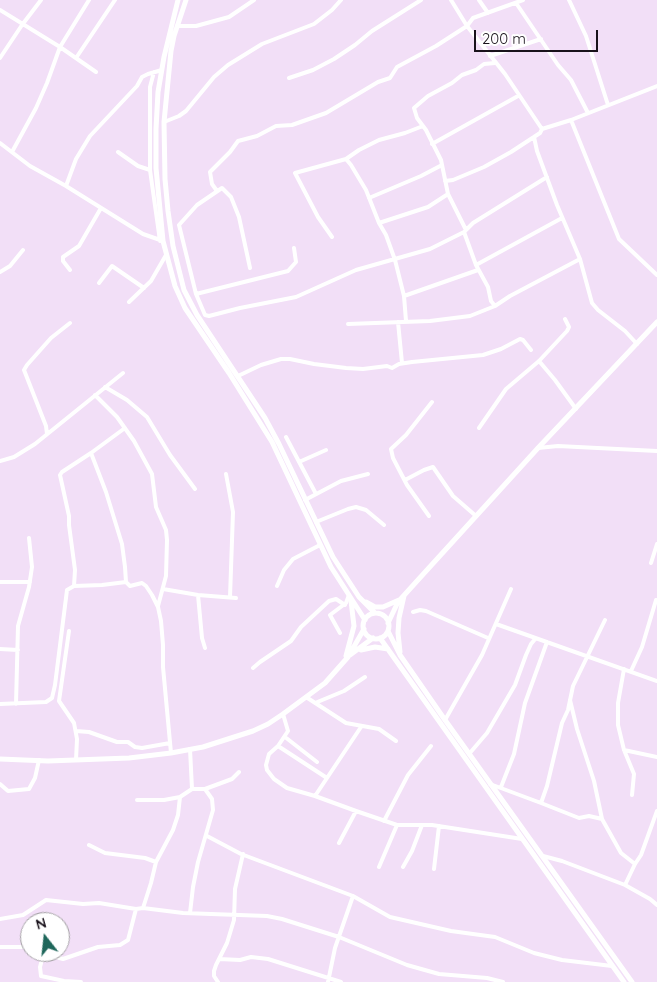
<!DOCTYPE html>
<html>
<head>
<meta charset="utf-8">
<style>
	body { margin:0 }
	#map { position:relative; width:657px; height:982px; overflow:hidden; background:#f2dff7; font-family:Quicksand,sans-serif }
	canvas { display:block }
	.north { position:absolute; left:20px; top:912px; width:50px; height:50px; box-sizing:border-box; background:#fff; border:1px solid #a3a0a4; border-radius:50%; rotate:344deg; font-size:14px; font-weight:700; line-height:20px; text-align:center; color:#19121b }
	.north::after { content:''; display:block; margin:auto; width:18px; height:22px; background:#1f675b; clip-path:polygon(50% 0,100% 100%,50% 72%,0 100%) }
	.scale { position:absolute; left:474px; top:30px; width:124px; height:22px; box-sizing:border-box; border:2px solid #19121b; border-top:0; padding-left:6px; font-size:15px; line-height:18px; white-space:nowrap; color:#19121b; -webkit-text-stroke:4px #fff; paint-order:stroke }
</style>
</head>
<body>
<div id="map">
<canvas width="657" height="982"></canvas>
<div class="north">N</div>
<div class="scale">200 m</div>
</div>
<script>
const ctx = document.querySelector('canvas').getContext('2d');
ctx.lineJoin = 'round';
function shape(rows) {
  const path = new Path2D();
  for (const r of rows) {
    if (r.length === 3) {
      path.moveTo(r[0] + r[2], r[1]);
      path.arc(r[0], r[1], r[2], 0, 2 * Math.PI);
      continue;
    }
    path.moveTo(r[0], r[1]);
    for (let i = 2; i < r.length; i += 2) path.lineTo(r[i], r[i + 1]);
  }
  return path;
}
function stroke(path, color, width, dash) {
  ctx.strokeStyle = color;
  ctx.lineWidth = width;
  ctx.lineCap = dash ? 'butt' : 'round';
  ctx.setLineDash(dash || []);
  ctx.stroke(path);
}
stroke(shape([
	[451,0,467,26,505,74,542,129],
	[479,0,488,13],
	[569,0,586,36,608,105],
	[516,3,558,65,571,80,588,113],
	[0,10,60,47,96,72],
	[177,26,196,26,229,17,254,0],
	[490,56,541,39],
	[0,58,22,25,41,0],
	[76,58,115,0],
	[154,72,150,87,150,170,160,241],
	[289,78,313,70,334,59,355,45,372,31,421,0],
	[571,120,619,239,657,275],
	[164,122,179,116,186,111,214,77,228,65,262,44,314,24,332,10,341,0],
	[534,137,537,151,557,205,580,259,592,303,598,310,625,331,637,344],
	[0,143,30,166,66,186,143,234,163,241],
	[432,144,518,96],
	[12,152,36,108,47,83,60,47,89,0],
	[118,152,138,166,150,170],
	[346,159,351,165,366,190,379,223,386,235,395,260,404,296,406,321],
	[445,181,453,180,484,167,511,152,540,133,542,129,571,120,657,86],
	[66,186,76,159,90,136,137,86,142,77,148,74,162,70],
	[217,191,212,184,210,172,230,152,238,141,257,136,276,126,292,125,326,113,378,82,390,78,397,67,436,46,467,26,473,18,523,0],
	[369,198,421,176,442,165],
	[379,223,428,207,448,194],
	[466,230,448,194,441,160,426,130,417,118,414,108,428,96,452,83,462,75,476,70,484,64,495,63],
	[464,232,476,265,488,287,491,301,495,306],
	[332,237,318,217,295,173,346,159,359,150,379,140,405,133,423,126],
	[294,248,296,262,288,271,196,294,205,315,209,316,240,308,296,297,356,270,430,249,464,232,473,223,547,177],
	[476,265,562,218],
	[70,270,63,261,63,257,79,246,101,208],
	[0,272,10,266,23,250],
	[99,283,112,266,144,288],
	[196,294,179,225,197,205,222,188,231,197,239,217,250,268],
	[404,296,478,270],
	[129,302,151,281,166,255],
	[398,322,402,363],
	[348,324,430,321,470,316,495,306,510,296,580,259],
	[539,361,555,380,576,409],
	[238,376,261,365,281,359,290,359,314,364,346,368,363,369,387,366,392,368,399,364,412,362,483,355,501,349,520,339,523,340,531,350],
	[105,387,127,400,147,417,170,455,195,489],
	[95,395,117,417,134,441,152,474,156,507,166,530,167,540,166,576,158,606],
	[479,428,506,389,539,361,567,331,569,327,565,319],
	[47,434,46,426,24,370,27,365,51,338,70,323],
	[286,437,316,494],
	[538,448,558,446,657,451],
	[91,453,106,492,122,544,125,567,126,582],
	[0,461,14,457,35,444,123,373],
	[299,462,326,450],
	[226,474,233,512,230,597],
	[405,480,424,470,433,467,453,496,476,516],
	[305,500,341,481,368,474],
	[429,516,407,485,393,458,391,449,406,435,432,402],
	[316,522,348,509,356,507,366,510,384,525],
	[651,563,657,544],
	[0,582,30,582],
	[74,586,75,570,69,525,69,516,60,475,62,472,91,453,125,428],
	[277,586,284,570,293,559,320,545],
	[163,589,198,595,236,598],
	[198,595,202,638,205,648],
	[413,612,420,610,426,611,488,638],
	[496,624,657,681],
	[69,631,59,701,74,723,77,739,76,760],
	[340,633,330,615,346,603,349,595],
	[0,649,18,650],
	[253,668,260,662,291,641,301,627,329,601,336,599,345,605],
	[624,669,618,703,618,725,624,750,634,774,632,795],
	[631,671,642,647,656,600],
	[306,697,346,723,379,729,396,741],
	[570,700,577,729,594,781,602,819,621,853,635,864],
	[315,703,344,691,365,677],
	[0,704,46,702,52,698,55,685,67,590,74,586,102,585,126,582,130,586,142,583,146,586,152,595,158,607,161,621,163,645,163,667,171,753],
	[16,704,18,626,29,587,32,567,29,538],
	[283,714,288,731,278,746,269,754,266,765,267,770,274,779,287,788,315,796,356,811,397,825,432,825,522,839],
	[445,720,482,655,511,589],
	[76,731,89,732,117,742,128,742,135,747,142,748,170,743],
	[285,737,317,762],
	[278,746,327,778],
	[190,749,192,789],
	[624,750,657,757],
	[469,754,487,733,515,685,526,655,531,644,536,638],
	[0,784,8,791,29,789,35,778,39,760],
	[490,784,541,803,547,786,562,723,568,710,573,686,605,620],
	[501,787,514,754,525,703,547,642],
	[315,796,361,727],
	[137,800,164,800,180,797,192,789,205,789,232,779,239,772],
	[541,803,579,818,589,816,602,819],
	[384,821,408,775,431,746],
	[207,836,241,854,353,896,390,917,451,931,495,937,534,953,562,960,612,966],
	[339,843,356,811],
	[89,845,105,853,145,858,156,862],
	[543,856,562,861,625,885,650,899,657,905],
	[379,867,397,825],
	[403,867,412,851,422,825],
	[434,869,439,826],
	[625,885,635,864,641,855,657,811],
	[143,908,151,883,156,862,173,830,178,815,180,797],
	[190,913,193,887,198,862,213,810,212,799,205,789],
	[0,919,23,915,46,900,83,904,99,903,136,909,143,908,183,913,267,916,282,919,339,937,407,965,439,974,487,978,503,982],
	[0,947,30,947],
	[44,952,40,967,41,976,64,981,81,982],
	[48,952,56,957,63,959,98,947,120,945,128,940,136,909],
	[219,959,240,960,251,957,268,959,341,982],
	[218,982,214,976,214,971,216,965,227,943,234,920,235,889,243,854],
	[328,982,335,948,353,896]
]), '#fff', 4);
stroke(shape([
	[178,0,164,57,158,92,156,129,156,168,163,241,175,286,185,308,229,373,272,442,331,567,365,620],
	[186,0,174,36,171,51,164,122,165,179,168,211,173,246,184,290,197,315,265,418,279,444,333,557,359,597,375,613],
	[366,602,375,607,383,607,399,600],
	[376,626,13],
	[388,623,398,602,417,581,538,448,657,322],
	[388,631,400,655,445,720,632,982],
	[380,638,624,982],
	[361,650,375,647,388,649],
	[400,652,398,633,399,618,404,596],
	[350,655,373,638],
	[346,656,354,626,351,601],
	[0,759,48,761,129,758,171,753,203,747,253,731,268,724,283,714,325,683,348,657,364,629]
]), '#fff', 5);
</script>
</body>
</html>
